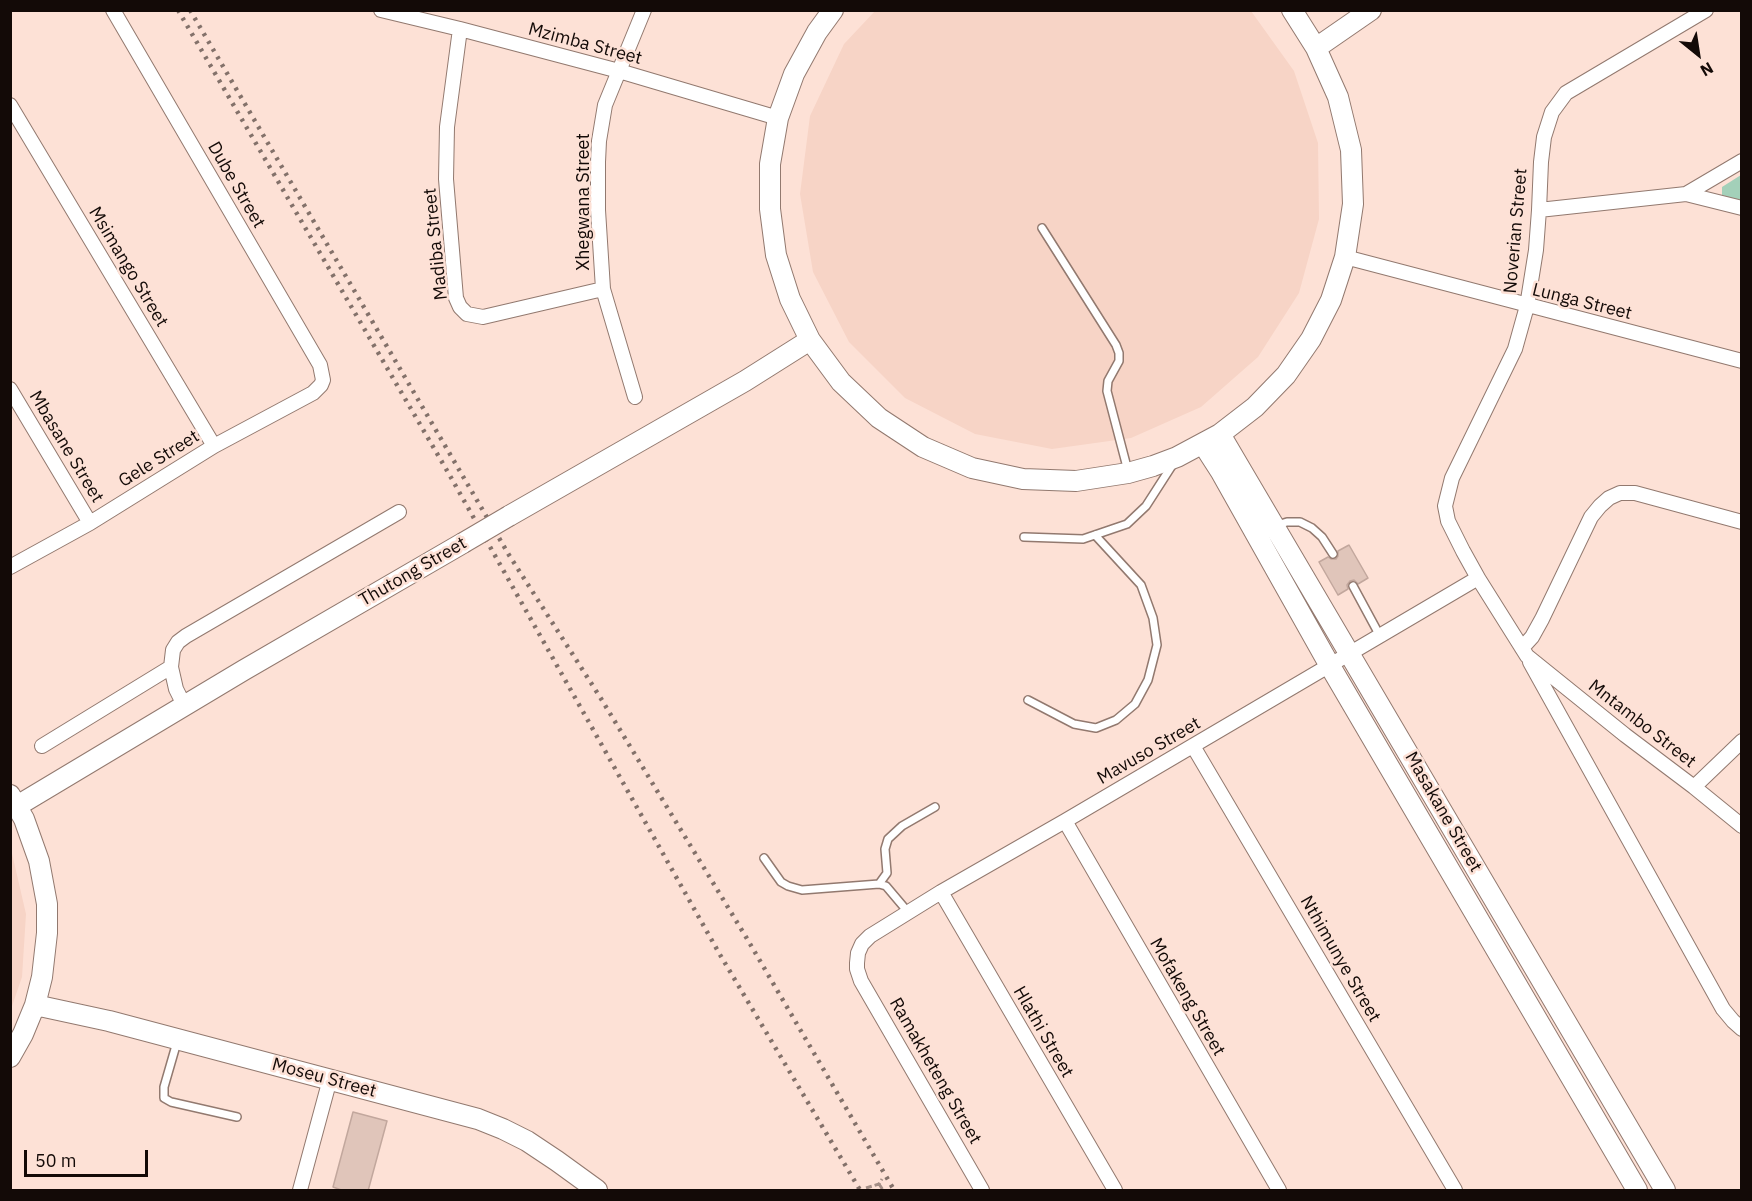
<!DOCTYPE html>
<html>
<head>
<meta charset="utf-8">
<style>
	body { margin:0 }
	#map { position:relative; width:1752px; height:1201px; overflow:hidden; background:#fde1d6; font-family:"IBM Plex Sans",sans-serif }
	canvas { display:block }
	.frame { position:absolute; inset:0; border:12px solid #130a07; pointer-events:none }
	.north { position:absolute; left:1668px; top:24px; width:60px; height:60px; -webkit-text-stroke:4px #fde1d6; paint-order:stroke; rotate:150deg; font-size:16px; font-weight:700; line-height:24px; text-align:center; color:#130a07 }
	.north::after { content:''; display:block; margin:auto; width:21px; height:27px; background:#130a07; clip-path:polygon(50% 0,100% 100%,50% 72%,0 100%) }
	.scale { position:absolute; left:24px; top:1150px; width:124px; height:27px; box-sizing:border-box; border:3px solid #130a07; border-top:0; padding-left:8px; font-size:18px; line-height:21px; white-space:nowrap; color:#130a07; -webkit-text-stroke:4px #fde1d6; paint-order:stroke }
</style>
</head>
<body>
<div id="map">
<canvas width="1752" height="1201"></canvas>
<div class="frame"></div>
<div class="north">N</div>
<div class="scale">50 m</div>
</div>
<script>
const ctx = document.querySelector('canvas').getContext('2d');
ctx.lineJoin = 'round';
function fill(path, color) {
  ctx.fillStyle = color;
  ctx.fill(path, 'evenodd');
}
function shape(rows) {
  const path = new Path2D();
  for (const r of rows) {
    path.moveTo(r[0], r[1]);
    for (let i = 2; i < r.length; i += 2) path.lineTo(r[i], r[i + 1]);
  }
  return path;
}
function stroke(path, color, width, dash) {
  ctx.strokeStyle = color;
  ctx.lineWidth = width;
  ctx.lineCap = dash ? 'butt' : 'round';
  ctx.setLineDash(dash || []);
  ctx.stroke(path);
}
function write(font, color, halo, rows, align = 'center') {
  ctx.font = font + ' "IBM Plex Sans",sans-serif';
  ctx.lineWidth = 5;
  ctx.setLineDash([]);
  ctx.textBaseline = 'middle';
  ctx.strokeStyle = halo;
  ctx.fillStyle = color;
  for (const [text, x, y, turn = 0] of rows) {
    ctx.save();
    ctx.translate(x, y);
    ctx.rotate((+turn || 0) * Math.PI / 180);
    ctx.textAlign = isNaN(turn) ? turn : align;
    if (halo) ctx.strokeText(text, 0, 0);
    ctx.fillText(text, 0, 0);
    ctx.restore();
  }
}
fill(shape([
	[875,11,1251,11,1294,71,1318,143,1319,219,1299,293,1258,357,1201,407,1131,438,1052,449,975,434,905,398,849,342,813,272,800,194,810,116,844,44],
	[11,849,26,914,22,977,11,1009]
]), '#f7d4c6');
fill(shape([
	[1741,175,1741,201,1722,195,1722,187]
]), '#a3d0b9');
const building = shape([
	[1349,545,1368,578,1358,584,1354,580,1350,581,1347,585,1348,589,1338,595,1319,562,1328,557,1331,559,1336,559,1338,556,1338,551,1349,545],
	[353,1112,387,1121,368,1191,344,1191,333,1187,353,1112]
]);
fill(building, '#e0c5ba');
stroke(building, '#c2a79d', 1.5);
const lane = shape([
	[1042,228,1116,345,1119,353,1119,361,1108,381,1107,391,1128,471],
	[1277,525,1287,522,1300,522,1312,528,1322,537,1333,554],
	[1024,537,1083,539,1127,524,1146,506,1173,464],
	[1353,586,1380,636],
	[1028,700,1074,724,1096,728,1116,720,1135,704,1148,680,1157,645,1153,618,1141,585,1095,535],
	[764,858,781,882,788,886,802,890,879,884,886,886,908,912],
	[879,884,887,873,885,849,888,839,902,826,935,807],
	[177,1042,164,1087,164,1098,171,1102,237,1117]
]);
const street = shape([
	[381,10,460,29,619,71,778,118],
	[1706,10,1566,93,1552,112,1544,137,1541,162,1539,210,1536,250,1527,306,1515,349,1452,478,1445,506,1448,521,1463,551,1478,578,1527,656,1625,735,1694,787,1742,826],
	[460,29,447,127,446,179,456,298,460,307,467,314,483,317,603,289],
	[10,105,214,446],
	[1686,194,1742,208],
	[1539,210,1686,194,1742,161],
	[1345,257,1742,361],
	[10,389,90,523],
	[635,397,603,289,598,210,598,162,599,141,605,105,644,10],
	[10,567,90,523,214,446,313,393,321,385,323,380,320,365,113,10],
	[1522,648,1532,637,1542,619,1591,517,1600,506,1609,498,1620,493,1635,493,1742,522],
	[1530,662,1723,1009,1733,1021,1742,1029],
	[184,705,176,689,171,667,173,650,178,642,186,636,399,512],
	[42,746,171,667],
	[1193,746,1455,1190],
	[1694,787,1742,741],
	[1065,821,1279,1190],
	[941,892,1115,1190],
	[300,1190,330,1079],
	[982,1190,861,981,857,969,857,963,858,953,862,944,870,936,941,892,1065,821,1478,578]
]);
const secondary = shape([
	[833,10,817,32,794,74,778,118,770,164,770,209,776,255,790,299,810,340,841,382,879,418,923,447,972,468,1023,479,1076,481,1128,473,1153,466,1177,457,1220,434,1255,407,1286,375,1311,339,1331,300,1345,257,1353,204,1351,150,1338,97,1316,48,1292,10],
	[1316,48,1371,10],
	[1220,434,1665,1190],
	[1203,444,1221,472,1330,666,1637,1190],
	[509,516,745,381,810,340],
	[10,795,24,819,39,861,47,904,47,933,42,977,35,1005,23,1034,10,1057],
	[17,806,244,670,463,543],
	[35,1005,109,1021,478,1119,503,1129,527,1141,557,1161,597,1190]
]);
stroke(lane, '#92796f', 10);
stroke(street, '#92796f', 16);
stroke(secondary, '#92796f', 22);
stroke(shape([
	[879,1184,883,1190],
	[866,1188,879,1184,882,1179]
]), '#a38e86', 3, [6, 3]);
stroke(lane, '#fff', 7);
stroke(street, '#fff', 14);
stroke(secondary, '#fff', 20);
stroke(shape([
	[178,10,449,474,719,953,860,1190],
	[190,10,509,555,600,697,746,937,894,1190]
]), '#83716a', 4.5, [3, 6]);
const secondaryBridge = shape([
	[463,543,509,516]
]);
stroke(secondaryBridge, '#92796f', 22, []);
stroke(secondaryBridge, '#fff', 20);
write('18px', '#130a07', '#fde1d6', [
	["Mzimba Street",585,44,15],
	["Dube Street",236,185,60],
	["Xhegwana Street",584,202,-90],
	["Noverian Street",1516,231,-85],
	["Madiba Street",436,244,-96],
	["Msimango Street",128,267,59],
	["Lunga Street",1582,302,14],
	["Mbasane Street",66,447,59],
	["Gele Street",159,459,-32],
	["Thutong Street",413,572,-30],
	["Mntambo Street",1642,724,38],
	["Mavuso Street",1149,751,-30],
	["Masakane Street",1443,812,60],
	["Nthimunye Street",1340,959,60],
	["Mofakeng Street",1187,997,60],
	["Hlathi Street",1043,1032,60],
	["Ramakheteng Street",935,1071,60],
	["Moseu Street",324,1078,15]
]);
</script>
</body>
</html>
